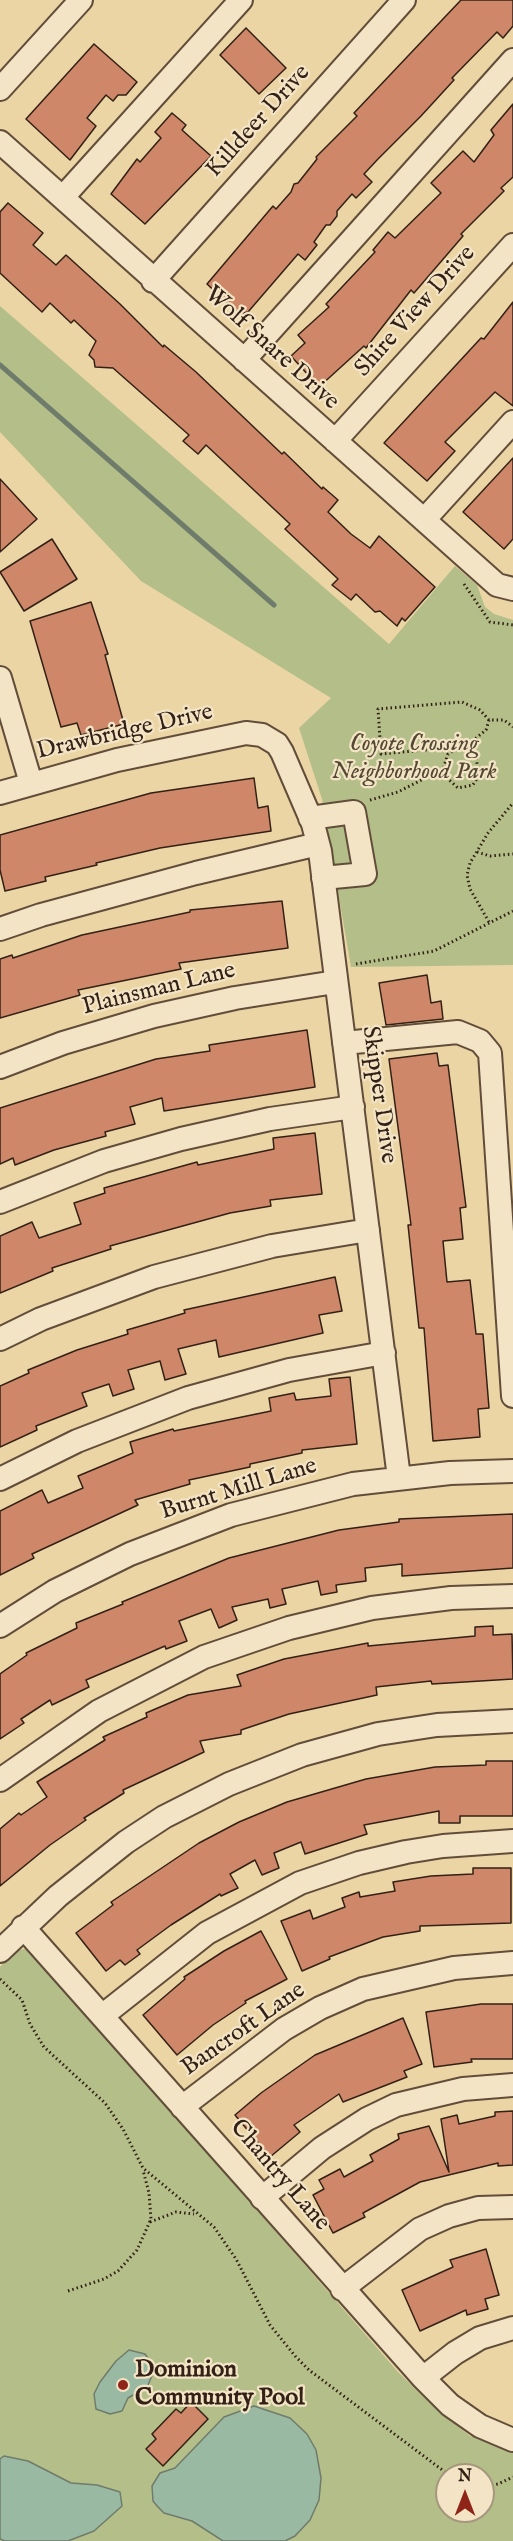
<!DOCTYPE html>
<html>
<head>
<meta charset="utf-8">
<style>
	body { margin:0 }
	#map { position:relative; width:513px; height:2541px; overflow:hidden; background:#ebd5a5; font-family:"IM FELL English",serif }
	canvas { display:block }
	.north { position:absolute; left:435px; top:2463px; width:60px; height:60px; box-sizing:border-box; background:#f2e4c4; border:2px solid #a6967e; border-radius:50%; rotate:0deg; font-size:16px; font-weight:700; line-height:24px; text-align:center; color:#332016 }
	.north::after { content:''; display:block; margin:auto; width:21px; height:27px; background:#8f2418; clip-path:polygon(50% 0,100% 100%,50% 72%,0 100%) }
</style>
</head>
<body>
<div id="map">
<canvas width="513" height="2541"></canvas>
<div class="north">N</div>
</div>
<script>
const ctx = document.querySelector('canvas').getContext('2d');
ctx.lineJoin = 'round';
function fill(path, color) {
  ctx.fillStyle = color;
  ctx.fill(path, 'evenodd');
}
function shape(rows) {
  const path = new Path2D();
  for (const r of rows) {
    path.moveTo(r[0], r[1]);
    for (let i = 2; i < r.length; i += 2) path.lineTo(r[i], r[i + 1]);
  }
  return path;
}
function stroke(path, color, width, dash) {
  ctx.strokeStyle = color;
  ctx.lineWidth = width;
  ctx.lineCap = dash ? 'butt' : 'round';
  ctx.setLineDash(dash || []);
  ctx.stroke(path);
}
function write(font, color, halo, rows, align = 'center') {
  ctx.font = font + ' "IM FELL English",serif';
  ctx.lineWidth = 4.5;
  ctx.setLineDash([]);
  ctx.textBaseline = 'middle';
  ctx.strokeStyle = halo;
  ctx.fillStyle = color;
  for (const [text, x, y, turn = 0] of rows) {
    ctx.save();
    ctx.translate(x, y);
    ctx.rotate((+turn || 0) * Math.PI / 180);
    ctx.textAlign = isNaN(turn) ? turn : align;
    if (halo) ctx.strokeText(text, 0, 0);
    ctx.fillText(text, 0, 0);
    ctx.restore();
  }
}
fill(shape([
	[0,306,389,644,455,566,477,585,485,607,494,614,513,620,513,965,351,967,322,799,299,728,331,698,141,581,0,432],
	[27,1949,36,1956,398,2372,439,2412,470,2436,513,2449,513,2541,0,2541,0,1967,15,1950],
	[447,2475,483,2475,483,2511,447,2511]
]), '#b3be89');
const water = shape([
	[129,2350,145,2354,152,2364,152,2376,147,2387,128,2398,122,2411,110,2414,96,2409,94,2394,100,2382,116,2361,129,2350],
	[254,2406,290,2418,307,2434,316,2450,321,2478,319,2500,310,2520,295,2536,285,2541,223,2541,192,2521,164,2513,158,2507,153,2501,152,2486,160,2473,175,2468,224,2417,254,2406],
	[4,2456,28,2461,71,2483,97,2485,120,2492,122,2506,94,2531,68,2541,5,2541,0,2539,0,2459,4,2456]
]);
fill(water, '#99b9a3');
stroke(water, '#707c6b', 1.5);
stroke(shape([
	[0,365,274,605]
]), '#707c6b', 5);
const building = shape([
	[461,0,513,0,513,26,503,38,497,32,452,78,454,80,421,116,378,159,364,174,372,182,356,198,352,194,337,211,337,216,330,225,326,225,314,242,317,245,305,260,298,254,248,312,239,314,207,284,273,206,276,209,291,192,294,184,298,183,317,159,316,157,357,116,354,113,461,0],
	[246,28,286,68,259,94,220,55,246,28],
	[94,44,137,82,126,95,118,95,113,101,106,95,87,118,96,126,70,160,26,119,94,44],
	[513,104,513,177,501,188,504,191,461,234,463,236,414,293,411,290,366,348,364,346,319,387,291,356,305,343,298,335,329,307,326,304,375,252,373,250,388,232,395,238,441,193,431,183,463,151,474,162,494,135,491,130,513,104],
	[172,113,186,125,182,130,211,156,145,224,111,194,137,159,140,162,161,138,155,132,172,113],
	[8,203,43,233,33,245,56,265,66,255,120,304,163,347,164,345,196,372,282,454,284,452,322,489,323,487,338,500,328,512,351,534,370,548,379,536,435,587,405,621,402,618,397,626,380,611,375,612,356,594,351,600,332,585,338,579,285,529,290,524,240,477,206,445,198,454,183,441,189,435,113,368,95,367,94,360,89,355,96,341,74,320,71,323,50,303,42,312,0,273,0,212,8,203],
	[513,302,513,406,495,392,445,442,455,451,427,481,384,443,481,338,484,339,513,302],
	[513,458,513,539,504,549,463,512,513,458],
	[0,479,37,519,0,552,0,479],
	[52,539,77,579,24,611,0,572,52,539],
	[91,602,108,654,105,655,124,724,81,735,77,723,61,727,30,621,91,602],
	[254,778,258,808,268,806,271,831,160,848,96,863,97,865,45,877,46,881,5,891,0,870,0,835,151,793,254,778],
	[282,901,288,948,179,963,181,969,78,990,80,995,0,1018,0,959,12,955,13,958,82,935,190,912,190,910,282,901],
	[427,975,431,1003,441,1001,443,1019,386,1025,379,983,427,975],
	[307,1030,315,1087,164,1111,162,1098,130,1107,135,1124,105,1132,106,1136,54,1150,15,1165,13,1158,0,1164,0,1108,156,1059,210,1051,209,1045,307,1030],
	[437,1053,439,1066,448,1065,466,1207,460,1208,463,1239,443,1241,447,1282,470,1280,476,1334,483,1334,489,1408,478,1409,480,1437,433,1441,424,1328,419,1328,408,1225,411,1225,389,1059,437,1053],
	[315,1133,322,1194,270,1200,271,1206,230,1213,110,1246,111,1249,52,1268,53,1271,0,1293,0,1236,32,1222,39,1238,81,1224,74,1203,105,1193,104,1188,197,1162,198,1165,274,1149,273,1138,315,1133],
	[335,1277,342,1311,319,1315,323,1333,219,1357,216,1340,178,1349,186,1374,165,1380,160,1361,128,1370,134,1389,113,1396,109,1384,82,1393,87,1406,36,1426,37,1430,0,1447,0,1386,29,1373,28,1370,77,1350,128,1334,127,1330,185,1313,184,1310,335,1277],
	[350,1377,357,1444,302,1450,302,1453,250,1464,250,1467,189,1480,190,1484,135,1500,138,1505,32,1554,34,1558,0,1575,0,1511,42,1490,48,1503,83,1488,78,1476,133,1453,130,1442,173,1429,174,1431,271,1411,269,1398,294,1393,296,1400,331,1396,329,1379,350,1377],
	[513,1514,513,1568,402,1576,402,1564,365,1568,366,1581,336,1585,337,1592,321,1595,318,1581,282,1589,286,1604,270,1608,268,1599,232,1607,237,1620,219,1628,211,1609,179,1621,187,1641,166,1649,165,1646,86,1680,89,1687,52,1705,50,1700,21,1719,24,1723,0,1739,0,1674,27,1655,26,1653,77,1628,76,1623,123,1604,122,1602,229,1558,339,1530,399,1522,399,1519,513,1514],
	[493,1626,493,1635,512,1634,513,1679,432,1684,431,1681,376,1687,377,1695,289,1714,241,1730,241,1734,200,1741,204,1752,123,1790,124,1793,84,1818,86,1820,50,1845,0,1886,0,1829,19,1813,21,1815,47,1797,37,1782,105,1740,103,1737,147,1717,146,1713,188,1695,241,1686,237,1675,284,1659,368,1643,368,1646,475,1636,475,1627,493,1626],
	[486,1761,513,1761,513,1816,460,1816,460,1823,439,1823,439,1811,364,1825,367,1834,305,1854,301,1842,274,1853,279,1868,262,1875,255,1860,230,1874,238,1888,221,1896,220,1894,171,1925,137,1950,140,1954,125,1965,120,1960,106,1971,76,1933,113,1905,111,1902,199,1843,239,1822,287,1802,366,1779,435,1767,486,1765,486,1761],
	[473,1868,511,1868,511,1923,420,1926,420,1931,383,1937,329,1957,330,1959,302,1971,281,1921,310,1910,313,1919,345,1907,342,1898,359,1892,360,1897,395,1891,393,1882,431,1876,473,1874,473,1868],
	[261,1931,287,1979,245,2001,246,2003,213,2025,177,2055,143,2015,185,1979,184,1977,224,1951,261,1931],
	[481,2004,513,2004,513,2059,471,2059,472,2062,434,2067,426,2012,481,2004],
	[403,2018,422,2064,404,2071,407,2077,343,2102,339,2094,294,2125,300,2132,270,2157,235,2115,261,2093,315,2055,403,2018],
	[513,2111,513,2165,498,2166,498,2163,420,2182,363,2213,365,2217,333,2233,313,2195,324,2189,319,2180,340,2169,344,2177,373,2161,370,2155,399,2139,398,2134,429,2126,449,2172,441,2119,457,2115,459,2124,495,2116,495,2112,513,2111],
	[486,2249,499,2295,485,2299,488,2309,467,2315,466,2310,420,2331,402,2290,453,2267,450,2260,486,2249],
	[191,2402,208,2419,163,2466,146,2449,156,2439,152,2434,176,2409,181,2413,191,2402]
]);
fill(building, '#ce8768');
stroke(building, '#332016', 1.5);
const minor = shape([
	[0,89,81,0],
	[0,142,497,585,513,589],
	[63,197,241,0],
	[153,281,404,0],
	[244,360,513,60],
	[335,441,513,245],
	[424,520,513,422],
	[0,678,31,783],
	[0,793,117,760,246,733,262,735,277,744,282,752,313,824,320,851,399,1478],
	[310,818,354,812,365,874,323,878],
	[0,929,41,915,196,873,318,844],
	[344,1043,458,1032,480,1041,490,1053,513,1396],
	[0,1067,63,1043,154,1016,235,998,335,982],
	[0,1202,104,1161,181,1139,270,1119,353,1107],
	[0,1339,41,1319,154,1277,272,1246,368,1230],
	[0,1479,77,1441,188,1398,289,1370,384,1353],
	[0,1626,55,1591,130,1554,231,1515,353,1484,450,1473,513,1471],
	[0,1780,99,1711,204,1657,289,1628,372,1608,451,1598,513,1596],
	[23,1927,423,2378,450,2405,480,2426,513,2440],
	[0,1951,58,1896,126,1842,164,1817,229,1784,302,1755,378,1734,437,1725,513,1721],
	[102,2016,207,1933,300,1883,359,1863,406,1852,443,1846,513,1841],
	[182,2107,284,2029,320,2008,363,1989,454,1968,513,1963],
	[262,2198,322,2148,367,2119,396,2105,463,2089,513,2085],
	[342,2289,420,2229,449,2216,478,2208,513,2207],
	[423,2378,455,2353,480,2338,513,2328]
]);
stroke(minor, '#614d3a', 26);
stroke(shape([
	[464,584,490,622,513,625],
	[467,746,381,754,378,709,462,702,480,710,489,720,504,720,513,727],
	[465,747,486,730,489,720],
	[443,769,447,778,458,788,473,785,479,775,476,758,467,746],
	[370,800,398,792,443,769,448,754,456,749],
	[477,852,490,856,513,854],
	[489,922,470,889,467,875,470,863,488,833,513,803],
	[356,964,434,951,513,911],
	[0,1979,22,2000,30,2024,44,2047,105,2103,123,2129,143,2168,214,2227,236,2259,270,2325,296,2357,309,2370,449,2475],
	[150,2222,176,2212,194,2214],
	[68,2291,104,2279,118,2271,137,2250,151,2219,149,2193,143,2170],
	[483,2487,498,2484,513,2477]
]), '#332016', 3, [1.5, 3]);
stroke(minor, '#f2e4c4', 22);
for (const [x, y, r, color] of [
	[123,2385,6,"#8f2418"]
]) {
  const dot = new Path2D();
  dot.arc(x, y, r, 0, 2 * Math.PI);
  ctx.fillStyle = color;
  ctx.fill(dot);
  stroke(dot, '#f2e4c4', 2);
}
write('24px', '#332016', '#f2e4c4', [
	["Killdeer Drive",259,122,-48],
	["Shire View Drive",416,312,-48],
	["Wolf Snare Drive",271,349,42],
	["Drawbridge Drive",125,733,-13],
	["Plainsman Lane",159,990,-14],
	["Skipper Drive",378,1095,82],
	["Burnt Mill Lane",239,1490,-17],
	["Bancroft Lane",244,2030,-35],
	["Chantry Lane",279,2176,49]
]);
write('italic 24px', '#534833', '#f2e4c4', [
	["Coyote Crossing",414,745],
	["Neighborhood Park",414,773]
]);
write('bold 24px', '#332016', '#f2e4c4', [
	["Dominion",135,2371],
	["Community Pool",135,2399]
], 'left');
</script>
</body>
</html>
